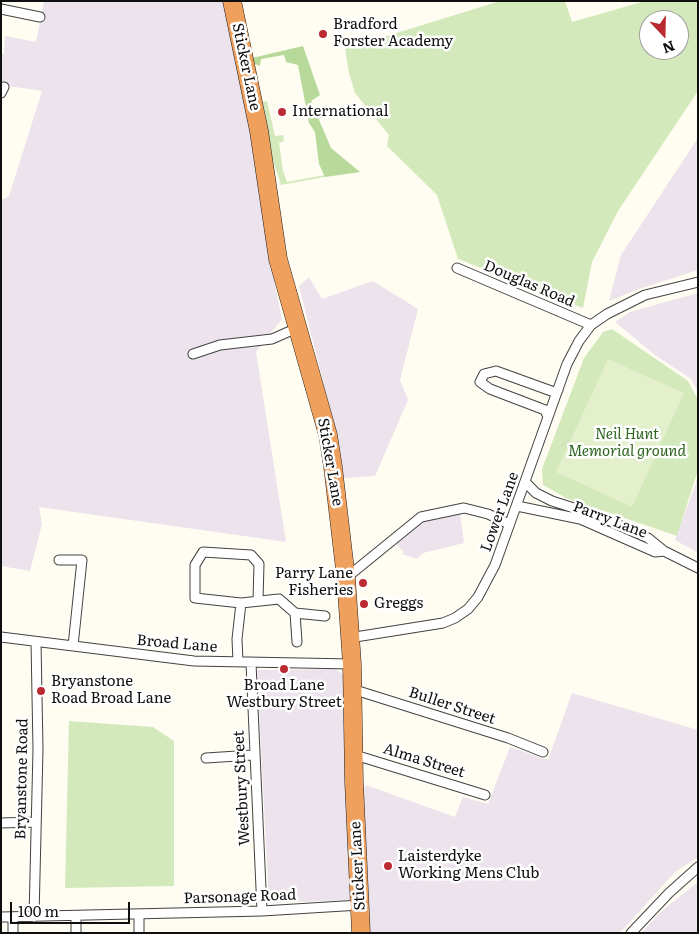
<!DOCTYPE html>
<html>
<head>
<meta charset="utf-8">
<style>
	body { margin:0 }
	#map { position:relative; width:699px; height:934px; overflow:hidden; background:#fffcf1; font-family:Literata,serif }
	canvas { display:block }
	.frame { position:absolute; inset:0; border:2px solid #0f0f0f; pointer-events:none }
	.north { position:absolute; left:639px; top:10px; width:50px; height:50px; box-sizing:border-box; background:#fff; border:1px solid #9f9f9f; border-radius:50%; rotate:159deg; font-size:14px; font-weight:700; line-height:20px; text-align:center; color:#0f0f0f }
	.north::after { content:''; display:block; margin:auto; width:18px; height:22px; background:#bc2a31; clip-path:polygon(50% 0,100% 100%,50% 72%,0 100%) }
	.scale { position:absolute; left:10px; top:902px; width:120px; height:22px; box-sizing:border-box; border:2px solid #0f0f0f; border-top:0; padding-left:6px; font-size:15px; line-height:18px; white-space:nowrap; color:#0f0f0f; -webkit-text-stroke:4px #fff; paint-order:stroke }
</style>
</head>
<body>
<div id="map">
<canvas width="699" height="934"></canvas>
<div class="frame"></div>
<div class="north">N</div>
<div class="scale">100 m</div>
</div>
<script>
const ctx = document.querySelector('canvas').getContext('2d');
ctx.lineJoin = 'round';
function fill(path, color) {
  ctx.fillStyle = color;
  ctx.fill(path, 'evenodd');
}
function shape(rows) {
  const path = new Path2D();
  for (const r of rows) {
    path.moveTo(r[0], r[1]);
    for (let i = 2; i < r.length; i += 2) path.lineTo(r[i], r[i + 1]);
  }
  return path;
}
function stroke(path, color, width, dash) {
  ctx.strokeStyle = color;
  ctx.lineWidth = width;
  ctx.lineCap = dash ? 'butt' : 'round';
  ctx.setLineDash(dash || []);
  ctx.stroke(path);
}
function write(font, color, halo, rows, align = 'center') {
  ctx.font = font + ' Literata,serif';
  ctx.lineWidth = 5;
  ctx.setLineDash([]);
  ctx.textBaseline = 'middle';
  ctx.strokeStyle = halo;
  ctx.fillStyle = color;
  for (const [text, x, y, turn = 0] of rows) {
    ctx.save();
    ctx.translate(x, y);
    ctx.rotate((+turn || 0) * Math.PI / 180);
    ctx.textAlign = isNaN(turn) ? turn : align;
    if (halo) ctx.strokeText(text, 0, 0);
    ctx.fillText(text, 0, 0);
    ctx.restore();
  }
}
fill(shape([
	[44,1,224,1,251,139,270,262,282,319,256,352,286,542,39,507,42,524,30,571,1,566,1,200,9,196,42,91,1,85,1,54,4,54,5,36,36,42],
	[698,138,698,270,636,290,609,301,621,255],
	[309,277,322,299,373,281,418,309,400,380,408,400,375,476,342,478,334,425,299,286],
	[698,293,698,392,691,379,655,355,615,322,630,312],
	[698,477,698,553,675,540],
	[460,513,464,543,423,553,417,559,402,554,404,552,394,542,411,527,431,517],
	[335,669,343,674,350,900,269,903,257,670],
	[572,693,698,730,698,857,675,872,620,933,369,933,356,808,366,785,455,817,463,797,488,804,510,747,548,760],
	[698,882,698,933,641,933,664,909]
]), '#ece3ed');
fill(shape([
	[500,1,565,1,572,22,645,1,698,1,698,91,618,211,592,262,583,308,458,259,437,195,387,146,389,135,355,93,349,73,345,49],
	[649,20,679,20,679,50,649,50],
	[267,101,275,136,283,135,284,141,279,143,283,171,287,182,325,175,325,177,281,185,273,160,263,102],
	[612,329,688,381,698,400,698,470,677,536,566,498,543,485,542,469,584,358,603,332],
	[69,721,153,727,174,741,174,886,65,888]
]), '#d3e9bb');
fill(shape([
	[303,46,320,95,311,101,331,148,360,172,325,177,319,164,315,132,309,123,298,65,286,62,284,55,261,59,260,66,255,64,252,58]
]), '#b7d99a');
fill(shape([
	[608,359,684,393,632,507,556,472]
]), '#e4f0cc');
const street = shape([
	[1,9,40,17],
	[1,93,4,87],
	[457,268,591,325],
	[193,354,220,345,272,339,297,328],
	[548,417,545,410,490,389,480,382,484,374,496,371,554,392,558,390],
	[526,483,536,493,552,501,599,516,648,538,664,551,698,568],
	[517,506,580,519,655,552,664,551],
	[59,560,82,560,73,646],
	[346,578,421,517,464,508,488,514,509,524],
	[258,600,259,564,251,555,203,552,195,565,195,598,241,603,279,599,295,613,325,616],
	[295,613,297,642],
	[1,637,194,661,352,664],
	[349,638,443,623,455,618,468,609,478,597,495,565,567,364,579,341,591,325,607,314,645,295,698,282],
	[238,662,237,639,241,603],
	[251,663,262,911],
	[352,689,508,738,543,752],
	[355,755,485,795],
	[206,758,253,755],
	[1,823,35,822],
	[1,917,262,911,360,905],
	[13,917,13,933],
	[34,917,38,749,36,642],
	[76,917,76,933],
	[139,933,139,915],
	[631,933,669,893,698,867]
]);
const highway = shape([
	[232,1,259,131,278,259,328,435,333,467,346,578,352,664,354,782,361,933]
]);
stroke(street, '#424242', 11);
stroke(highway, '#202020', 19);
stroke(street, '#fff', 9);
stroke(highway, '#f0a05d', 18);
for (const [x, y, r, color] of [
	[323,34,5,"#bc2a31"],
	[282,112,5,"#bc2a31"],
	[363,583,5,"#bc2a31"],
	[364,604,5,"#bc2a31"],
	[284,669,5,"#bc2a31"],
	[41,691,5,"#bc2a31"],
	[388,866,5,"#bc2a31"]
]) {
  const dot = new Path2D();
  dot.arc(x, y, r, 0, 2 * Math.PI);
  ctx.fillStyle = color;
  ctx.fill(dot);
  stroke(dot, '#fff', 2);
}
write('15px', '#0f0f0f', '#fff', [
	["Bradford",333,25],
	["Forster Academy",333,42],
	["International",292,112],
	["Parry Lane",353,574,"right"],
	["Fisheries",353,591,"right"],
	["Greggs",374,604],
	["Bryanstone",51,682],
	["Road Broad Lane",51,699],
	["Broad Lane",284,686,"center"],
	["Westbury Street",284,703,"center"],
	["Laisterdyke",398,857],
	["Working Mens Club",398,874]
], 'left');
write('15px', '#0f0f0f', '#fff', [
	["Sticker Lane",246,67,78],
	["Douglas Road",529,284,23],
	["Sticker Lane",330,462,80],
	["Lower Lane",500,512,-70],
	["Parry Lane",610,520,21],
	["Broad Lane",177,644,5],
	["Buller Street",452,706,18],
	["Alma Street",424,761,17],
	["Bryanstone Road",22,779,-89],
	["Westbury Street",242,788,-93],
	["Sticker Lane",358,866,-93],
	["Parsonage Road",240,897,-2]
]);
write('italic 15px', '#2f6520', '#fff', [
	["Neil Hunt",627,435],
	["Memorial ground",627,452]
]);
</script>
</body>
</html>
